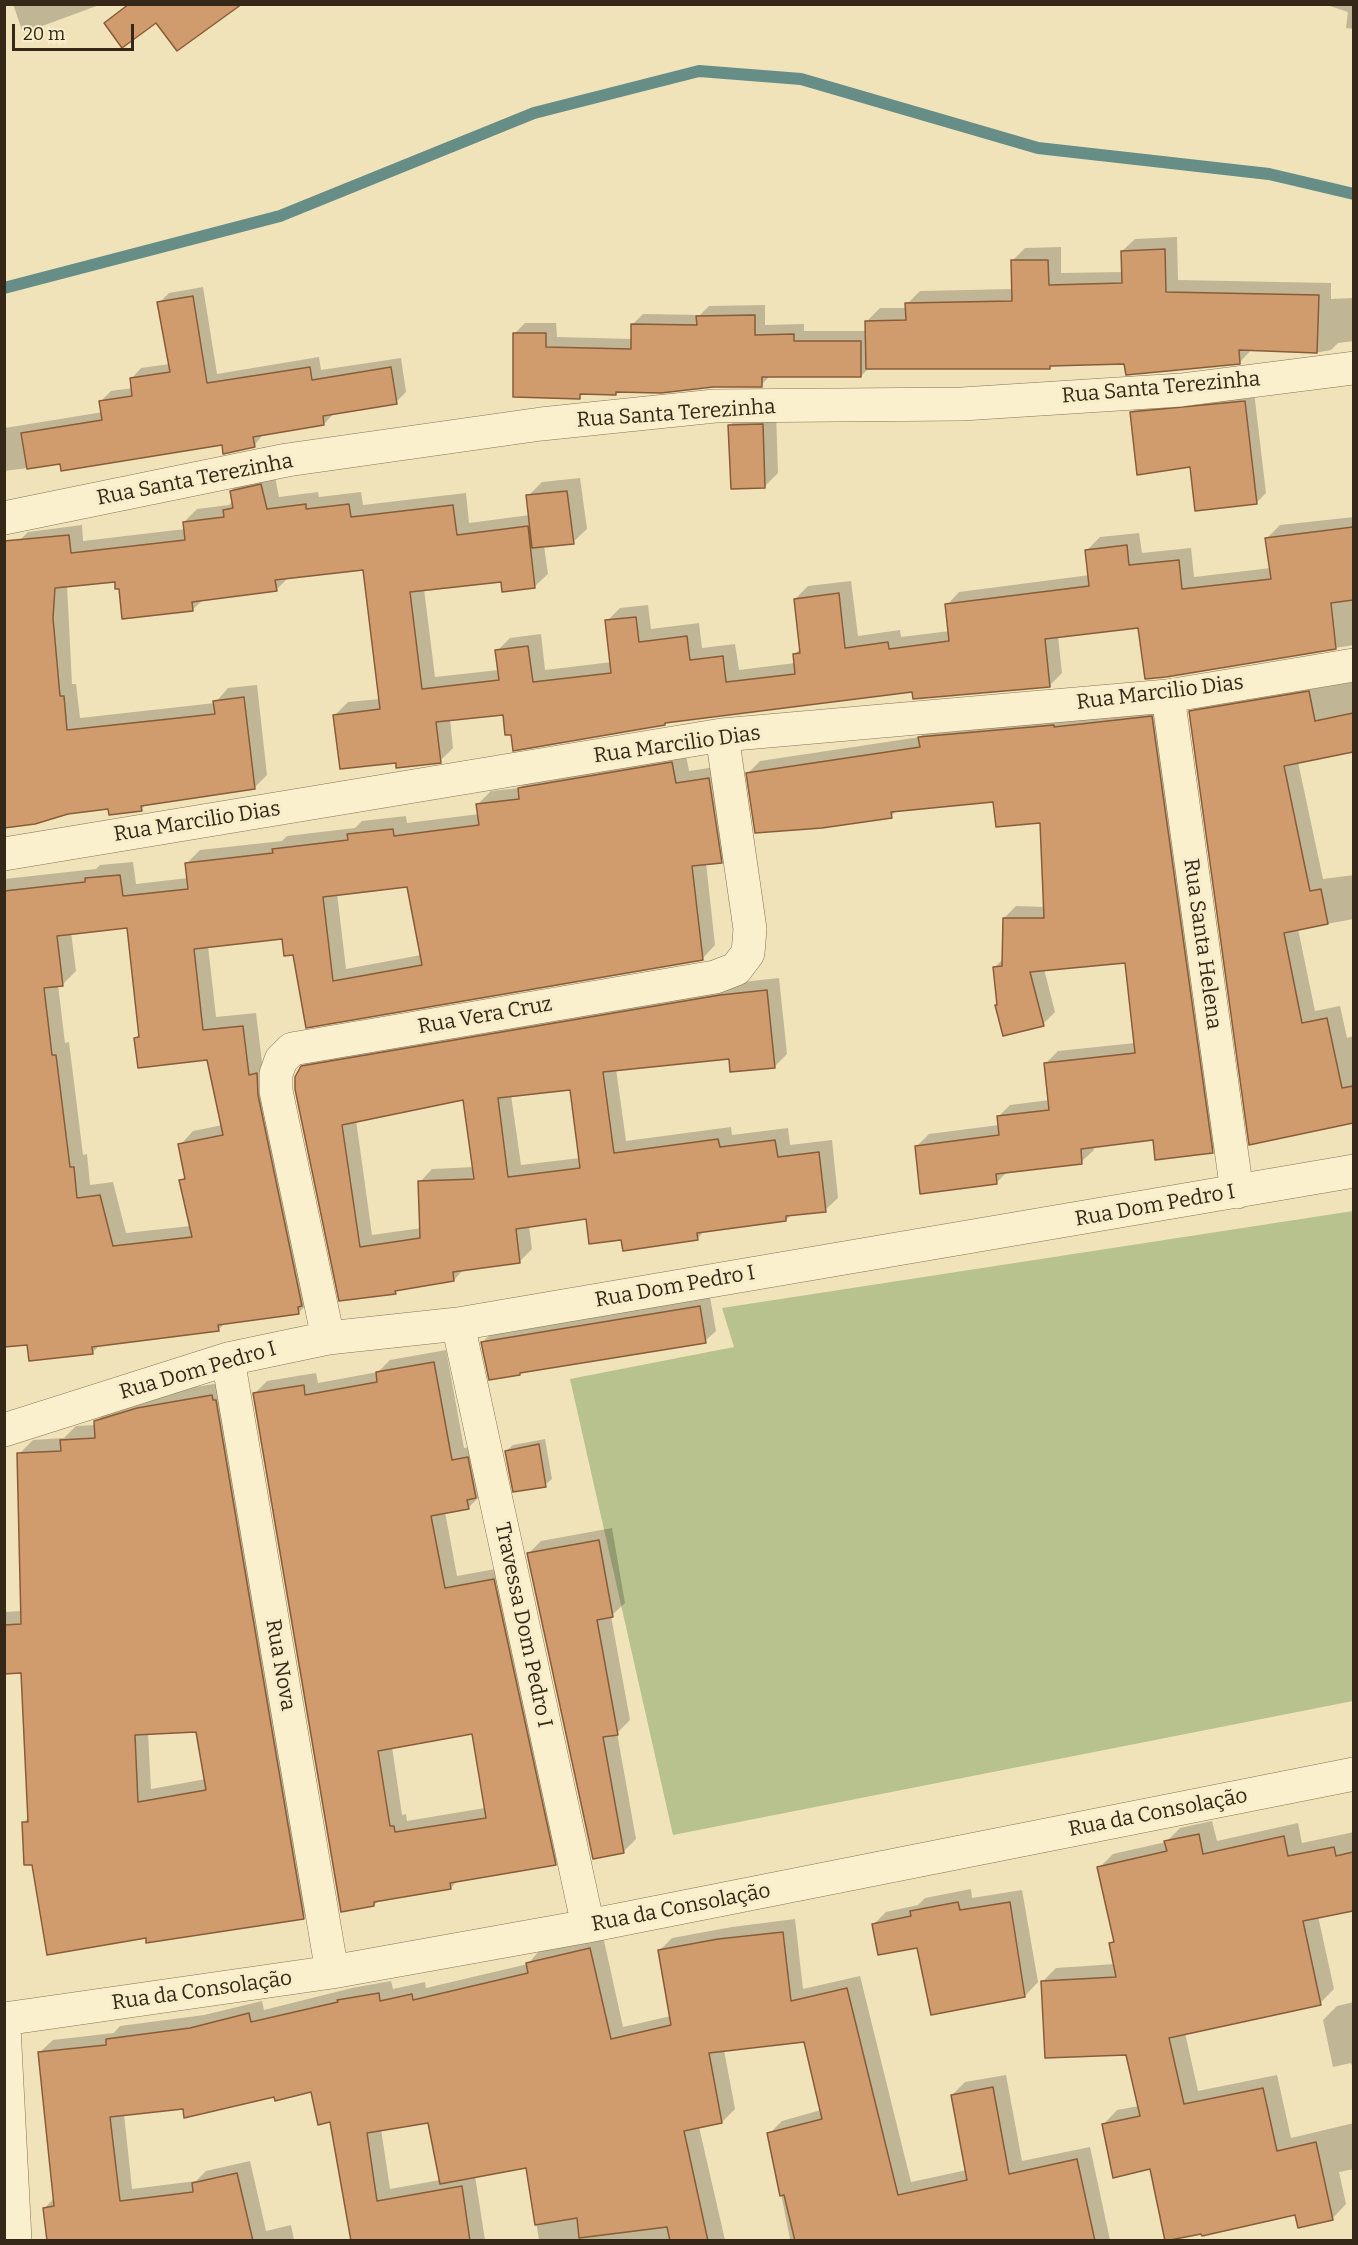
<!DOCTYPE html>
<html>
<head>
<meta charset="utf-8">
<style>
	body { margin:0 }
	#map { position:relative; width:1358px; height:2245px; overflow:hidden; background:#f0e3ba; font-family:Bitter,serif }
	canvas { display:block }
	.frame { position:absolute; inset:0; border:6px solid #352819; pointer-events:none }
	.scale { position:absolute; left:12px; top:24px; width:122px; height:27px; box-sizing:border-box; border:3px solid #352819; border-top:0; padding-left:8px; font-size:18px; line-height:21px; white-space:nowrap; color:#352819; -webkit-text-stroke:4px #f7edc9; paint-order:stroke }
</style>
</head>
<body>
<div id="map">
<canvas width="1358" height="2245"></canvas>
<div class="frame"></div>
<div class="scale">20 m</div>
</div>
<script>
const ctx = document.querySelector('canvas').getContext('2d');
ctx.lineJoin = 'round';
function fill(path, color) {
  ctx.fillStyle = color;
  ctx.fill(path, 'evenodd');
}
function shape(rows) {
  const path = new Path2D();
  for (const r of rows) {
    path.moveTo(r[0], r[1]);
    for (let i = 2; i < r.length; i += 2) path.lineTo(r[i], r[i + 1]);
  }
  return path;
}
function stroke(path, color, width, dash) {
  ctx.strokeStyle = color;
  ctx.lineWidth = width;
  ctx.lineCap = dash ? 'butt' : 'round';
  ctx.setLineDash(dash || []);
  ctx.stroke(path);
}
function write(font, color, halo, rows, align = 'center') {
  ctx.font = font + ' Bitter,serif';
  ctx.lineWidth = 6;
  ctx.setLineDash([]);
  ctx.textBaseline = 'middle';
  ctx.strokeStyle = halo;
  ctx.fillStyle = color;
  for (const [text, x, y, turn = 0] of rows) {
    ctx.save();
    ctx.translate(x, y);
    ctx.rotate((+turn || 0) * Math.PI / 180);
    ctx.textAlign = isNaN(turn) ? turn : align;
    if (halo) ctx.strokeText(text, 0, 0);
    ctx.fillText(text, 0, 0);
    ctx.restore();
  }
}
fill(shape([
	[1353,1211,1353,1701,673,1835,570,1379,734,1347,722,1308]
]), '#b8c28e');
fill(shape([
	[13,4,102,4,23,33],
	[1324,4,1354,4,1354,29,1346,28,1348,12],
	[1177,237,1178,280,1331,283,1331,299,1354,298,1354,341,1338,343,1331,350,1320,352,1252,349,1240,362,1053,364,1050,367,870,367,861,376,771,375,761,385,584,393,579,397,515,333,525,323,556,323,557,337,632,339,633,324,643,314,700,315,709,306,765,305,765,325,804,324,804,331,867,331,867,321,880,308,907,308,907,304,920,291,1013,289,1012,261,1025,248,1061,247,1061,273,1123,272,1122,251,1135,239],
	[203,287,217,374,319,357,321,370,401,358,406,392,396,402,334,413,324,424,264,433,254,446,223,444,4,471,4,425,5,428,103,412,101,401,111,391,133,388,131,379,141,368,170,364,159,303,169,293],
	[1254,392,1266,493,1256,503,1191,466,1131,413,1141,403],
	[776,411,778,473,764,487,730,425,743,412],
	[274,472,279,497,318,492,319,497,361,492,363,505,466,493,469,523,530,515,528,496,542,482,580,478,587,529,573,542,544,546,548,574,535,586,502,580,424,589,435,677,499,670,497,651,510,638,541,634,545,670,612,662,607,621,620,608,648,605,651,629,699,623,702,648,735,644,739,670,795,663,794,655,801,648,795,599,808,586,851,581,858,636,900,630,901,637,950,631,947,605,959,592,1090,575,1087,550,1100,537,1139,533,1142,553,1191,548,1194,577,1271,568,1267,538,1280,525,1354,517,1354,645,1146,677,1140,627,1058,636,1062,673,1049,686,913,690,668,721,665,724,513,733,504,713,450,719,453,748,440,761,397,761,335,715,348,702,380,699,365,569,289,577,276,590,204,599,192,610,121,587,116,581,67,585,72,684,76,684,80,718,215,703,228,688,257,685,267,775,254,788,147,803,141,810,110,808,68,812,15,545,28,532,82,525,83,541,185,529,184,522,197,509,229,505,233,501,231,491,244,478],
	[1354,674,1354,750,1298,762,1323,879,1354,875,1354,919,1298,929,1315,1011,1340,1006,1347,1038,1354,1036,1354,1122,1251,1144,1191,712,1204,699],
	[1164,705,1224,1139,1212,1151,1154,1138,1093,1146,1094,1150,1081,1162,1008,1171,997,1182,917,1146,929,1134,999,1125,998,1117,1010,1105,1050,1100,1046,1063,1058,1051,1135,1043,1126,961,1044,969,1055,1012,1043,1024,999,1004,995,967,1003,959,1004,918,1016,906,1045,907,1041,821,994,800,898,810,891,816,748,773,760,761,920,737,932,725],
	[685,750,689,771,722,766,734,849,721,862,706,863,715,945,702,959,308,1026,294,953,284,937,208,946,216,1017,256,1013,262,1062,270,1061,312,1300,298,1313,226,1322,218,1330,100,1345,92,1353,28,1343,4,1346,4,879,96,869,100,865,133,862,136,884,188,878,187,863,200,850,282,841,287,836,355,828,362,821,406,816,407,823,479,814,478,804,491,791,520,788,533,775],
	[408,885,421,955,346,969,337,893],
	[128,926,140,1033,136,1038,208,1059,223,1125,193,1131,180,1145,186,1176,181,1181,191,1226,126,1233,113,1182,90,1185,87,1154,83,1155,69,1042,65,1043,58,985,62,985,76,971,71,932],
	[779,978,787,1054,775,1066,730,1057,616,1069,626,1141,731,1127,732,1135,788,1128,790,1145,832,1140,838,1198,825,1210,792,1214,786,1220,705,1230,697,1239,622,1238,587,1218,529,1226,532,1249,520,1261,464,1269,454,1280,398,1289,395,1292,341,1300,302,1067,315,1054,734,983],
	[571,1088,580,1158,521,1165,511,1095],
	[464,1098,474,1167,432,1169,420,1182,422,1228,372,1235,356,1120],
	[710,1297,716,1331,705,1341,522,1371,520,1373,483,1342,493,1331],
	[446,1350,464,1448,480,1446,481,1495,468,1508,445,1512,457,1576,506,1567,567,1851,555,1864,458,1880,451,1888,379,1900,374,1905,254,1394,267,1381,316,1373,318,1383,378,1372,390,1360],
	[473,1732,485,1808,407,1821,406,1814,402,1815,392,1747],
	[226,1382,317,1903,303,1917,147,1936,33,1863,23,1823,29,1817,23,1671,4,1672,4,1612,22,1611,19,1454,33,1440,64,1438,76,1426,96,1425,96,1422,110,1408,152,1394],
	[197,1730,206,1779,151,1789,148,1733],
	[545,1439,552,1479,545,1485,506,1451,513,1445],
	[612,1528,625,1603,611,1616,630,1720,617,1733,636,1839,623,1852,528,1554,541,1541],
	[1212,1821,1217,1841,1298,1823,1302,1843,1354,1832,1354,1909,1318,1916,1334,1989,1320,2003,1185,2033,1198,2091,1277,2075,1291,2138,1354,2123,1354,2169,1339,2172,1346,2204,1332,2219,1296,2213,1151,2168,1103,2125,1117,2110,1139,2106,1127,2053,1042,1982,1056,1968,1115,1964,1110,1944,1115,1939,1099,1868,1113,1854,1166,1842,1180,1828],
	[971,1889,972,1898,1022,1890,1038,1982,1025,1996,873,1925,886,1912,918,1905,925,1898],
	[795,1919,803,1989,860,1976,911,2182,967,2170,952,2095,965,2082,1006,2075,1022,2161,1090,2147,1110,2240,782,2240,790,2239,769,2134,782,2121,821,2110,805,2040,724,2050,735,2109,722,2122,699,2127,725,2240,539,2240,527,2166,475,2176,485,2240,352,2240,331,2120,312,2091,124,2114,132,2189,196,2181,206,2171,250,2161,266,2231,291,2225,294,2240,48,2240,45,2208,54,2198,39,2053,53,2040,114,2033,120,2026,204,2015,262,2001,264,2010,352,1988,391,1981,393,1989,425,1982,426,1988,528,1964,540,1950,603,1936,623,2027,671,2016,659,1951,672,1938,732,1927],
	[429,2121,440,2180,390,2189,381,2129],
	[1354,2002,1354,2073,1351,2063,1333,2067,1323,2020,1337,2006]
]), '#0003');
stroke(shape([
	[4,288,280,216,534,113,699,71,801,79,1038,148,1269,174,1354,194]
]), '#668d86', 12);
const building = shape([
	[129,4,242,4,177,51,156,23,122,48,104,23,129,4],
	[1165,249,1166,292,1319,295,1317,353,1239,350,1240,364,1126,375,1124,364,1050,366,1050,369,866,369,865,321,906,320,905,303,1012,301,1011,260,1048,260,1049,285,1122,283,1121,251,1165,249],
	[193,296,207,383,310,367,312,380,391,367,397,404,323,416,324,425,253,437,255,447,223,454,222,445,61,471,60,464,27,469,21,433,102,420,99,401,132,396,130,378,170,372,157,302,193,296],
	[755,315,755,335,794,334,794,341,861,341,861,377,762,377,762,387,713,387,661,393,616,392,616,395,580,394,580,399,513,397,513,333,546,333,546,347,631,349,631,324,697,325,696,316,755,315],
	[1245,401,1257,504,1195,511,1190,467,1137,475,1130,412,1245,401],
	[763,424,765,488,731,489,728,425,763,424],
	[261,484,267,509,306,504,306,509,349,504,351,517,453,505,457,535,528,526,535,588,502,592,501,582,410,592,422,689,499,680,495,650,528,646,533,682,611,673,605,620,636,617,639,642,687,636,690,660,723,656,726,682,795,674,793,654,800,653,794,599,839,593,845,648,888,642,889,649,949,641,945,604,1089,586,1085,550,1127,545,1129,565,1179,560,1182,589,1271,579,1265,538,1353,527,1353,600,1331,603,1336,649,1166,677,1145,679,1138,628,1045,639,1050,687,913,699,912,692,665,723,665,725,513,751,511,735,505,735,503,715,436,722,441,763,396,768,396,763,340,769,333,715,380,709,363,570,275,580,277,591,192,602,193,611,122,619,119,589,115,589,115,582,55,588,53,618,60,696,64,696,67,730,215,714,213,701,244,697,255,789,141,806,142,811,109,815,108,809,68,814,35,824,4,828,4,541,69,535,71,553,185,540,183,522,224,517,223,510,233,508,230,491,261,484],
	[567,491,574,544,532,548,526,495,567,491],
	[1309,691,1315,721,1353,713,1353,752,1284,766,1310,891,1321,889,1328,924,1284,933,1302,1023,1327,1018,1342,1088,1353,1086,1353,1123,1249,1145,1189,711,1309,691],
	[1152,716,1213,1153,1155,1160,1153,1140,1081,1149,1082,1164,996,1174,997,1184,920,1194,915,1146,999,1135,997,1116,1049,1110,1044,1063,1135,1053,1125,963,1030,972,1044,1026,1003,1036,995,1005,997,1005,993,967,1002,966,1003,918,1044,918,1040,823,996,827,993,802,891,812,892,818,822,828,755,833,746,773,920,747,918,737,1054,725,1054,727,1152,716],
	[672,762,676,783,709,778,722,863,692,866,703,960,306,1028,293,955,284,956,282,939,194,949,203,1030,243,1026,249,1075,257,1073,258,1095,302,1306,298,1307,299,1314,218,1325,219,1331,92,1347,93,1354,29,1361,27,1345,4,1347,4,891,85,882,85,878,120,875,123,896,188,889,185,863,273,853,272,849,348,840,347,834,393,829,394,836,479,825,476,804,519,799,518,788,672,762],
	[407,887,422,965,333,981,323,897,407,887],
	[127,928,139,1037,134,1038,138,1068,207,1060,223,1135,178,1144,185,1179,179,1180,192,1237,113,1246,100,1195,77,1198,74,1167,70,1167,56,1055,52,1055,44,988,63,986,57,936,127,928],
	[767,990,775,1068,730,1072,729,1059,603,1072,614,1153,718,1139,720,1147,775,1140,778,1157,819,1152,826,1212,786,1216,786,1221,697,1233,698,1240,623,1251,621,1240,589,1244,586,1219,516,1229,520,1263,453,1272,454,1281,395,1291,396,1294,339,1301,295,1089,295,1077,301,1066,720,995,767,990],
	[570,1090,580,1168,508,1177,498,1098,570,1090],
	[463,1100,474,1179,418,1181,420,1238,360,1247,342,1125,463,1100],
	[700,1306,706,1343,520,1373,520,1375,489,1380,481,1342,700,1306],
	[434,1362,452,1460,468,1457,476,1498,467,1500,469,1509,431,1516,445,1588,494,1579,556,1865,450,1883,451,1889,374,1902,374,1906,341,1912,253,1393,304,1385,305,1395,377,1382,376,1372,434,1362],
	[472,1734,486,1818,395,1832,394,1826,390,1826,378,1751,472,1734],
	[212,1395,213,1400,216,1400,304,1919,146,1943,146,1938,47,1955,32,1865,24,1865,22,1822,28,1822,21,1673,4,1674,4,1625,21,1624,17,1453,61,1451,60,1440,95,1438,94,1421,137,1408,212,1395],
	[196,1732,206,1790,138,1802,135,1735,196,1732],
	[539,1444,546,1487,513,1492,505,1451,539,1444],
	[599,1540,613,1617,597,1620,618,1735,603,1737,624,1853,593,1859,527,1553,599,1540],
	[1199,1834,1203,1854,1284,1836,1288,1856,1334,1847,1336,1856,1353,1852,1353,1911,1303,1921,1321,2005,1169,2038,1184,2104,1263,2088,1277,2151,1316,2142,1333,2220,1298,2228,1295,2215,1202,2236,1201,2234,1165,2241,1150,2169,1113,2178,1102,2124,1140,2116,1126,2055,1045,2058,1041,1981,1116,1977,1109,1943,1114,1942,1097,1867,1167,1851,1164,1841,1199,1834],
	[958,1902,960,1910,1010,1902,1025,1997,931,2015,917,1948,878,1955,872,1924,911,1916,910,1911,958,1902],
	[783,1932,791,2001,847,1988,898,2195,967,2180,951,2095,993,2087,1009,2174,1077,2159,1095,2241,795,2241,784,2195,780,2196,767,2133,822,2119,804,2042,709,2053,722,2123,684,2131,708,2241,670,2241,667,2227,579,2238,577,2218,535,2225,526,2168,440,2184,428,2123,367,2133,377,2201,462,2186,470,2241,351,2241,330,2122,318,2125,311,2092,275,2101,274,2097,184,2118,183,2109,110,2117,120,2201,193,2192,192,2183,237,2173,253,2241,47,2241,43,2208,54,2206,38,2052,106,2045,106,2039,190,2028,249,2013,251,2022,338,2002,337,2000,379,1993,380,2001,412,1994,413,2000,528,1973,526,1963,590,1948,611,2039,671,2025,658,1950,718,1939,783,1932]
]);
fill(building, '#d19c6d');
stroke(building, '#885c38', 1.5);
const street = shape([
	[4,518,287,460,541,424,715,406,962,404,1181,390,1354,368],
	[1168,696,1237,1192],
	[4,854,722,735,1168,696,1354,665],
	[458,1324,588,1926],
	[328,1338,276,1091,276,1074,281,1060,292,1049,715,977,736,969,748,953,750,929,722,735],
	[228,1359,332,1972],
	[4,1430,228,1359,328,1338,458,1324,1354,1171],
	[4,2019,332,1972,588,1926,1354,1774],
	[4,2027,15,2240]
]);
stroke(street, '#877253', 34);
stroke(street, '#fbf0cd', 33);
write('21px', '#352819', '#f7edc9', [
	["Rua Santa Terezinha",1161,388,-5],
	["Rua Santa Terezinha",676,414,-4],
	["Rua Santa Terezinha",195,480,-11],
	["Rua Marcilio Dias",1160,693,-7],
	["Rua Marcilio Dias",677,745,-8],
	["Rua Marcilio Dias",197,822,-9],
	["Rua Santa Helena",1202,944,82],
	["Rua Vera Cruz",485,1016,-10],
	["Rua Dom Pedro I",1155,1206,-10],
	["Rua Dom Pedro I",675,1287,-10],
	["Rua Dom Pedro I",198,1371,-16],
	["Travessa Dom Pedro I",523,1625,78],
	["Rua Nova",280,1665,80],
	["Rua da Consolação",1158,1813,-11],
	["Rua da Consolação",681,1908,-11],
	["Rua da Consolação",202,1991,-8]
]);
</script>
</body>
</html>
